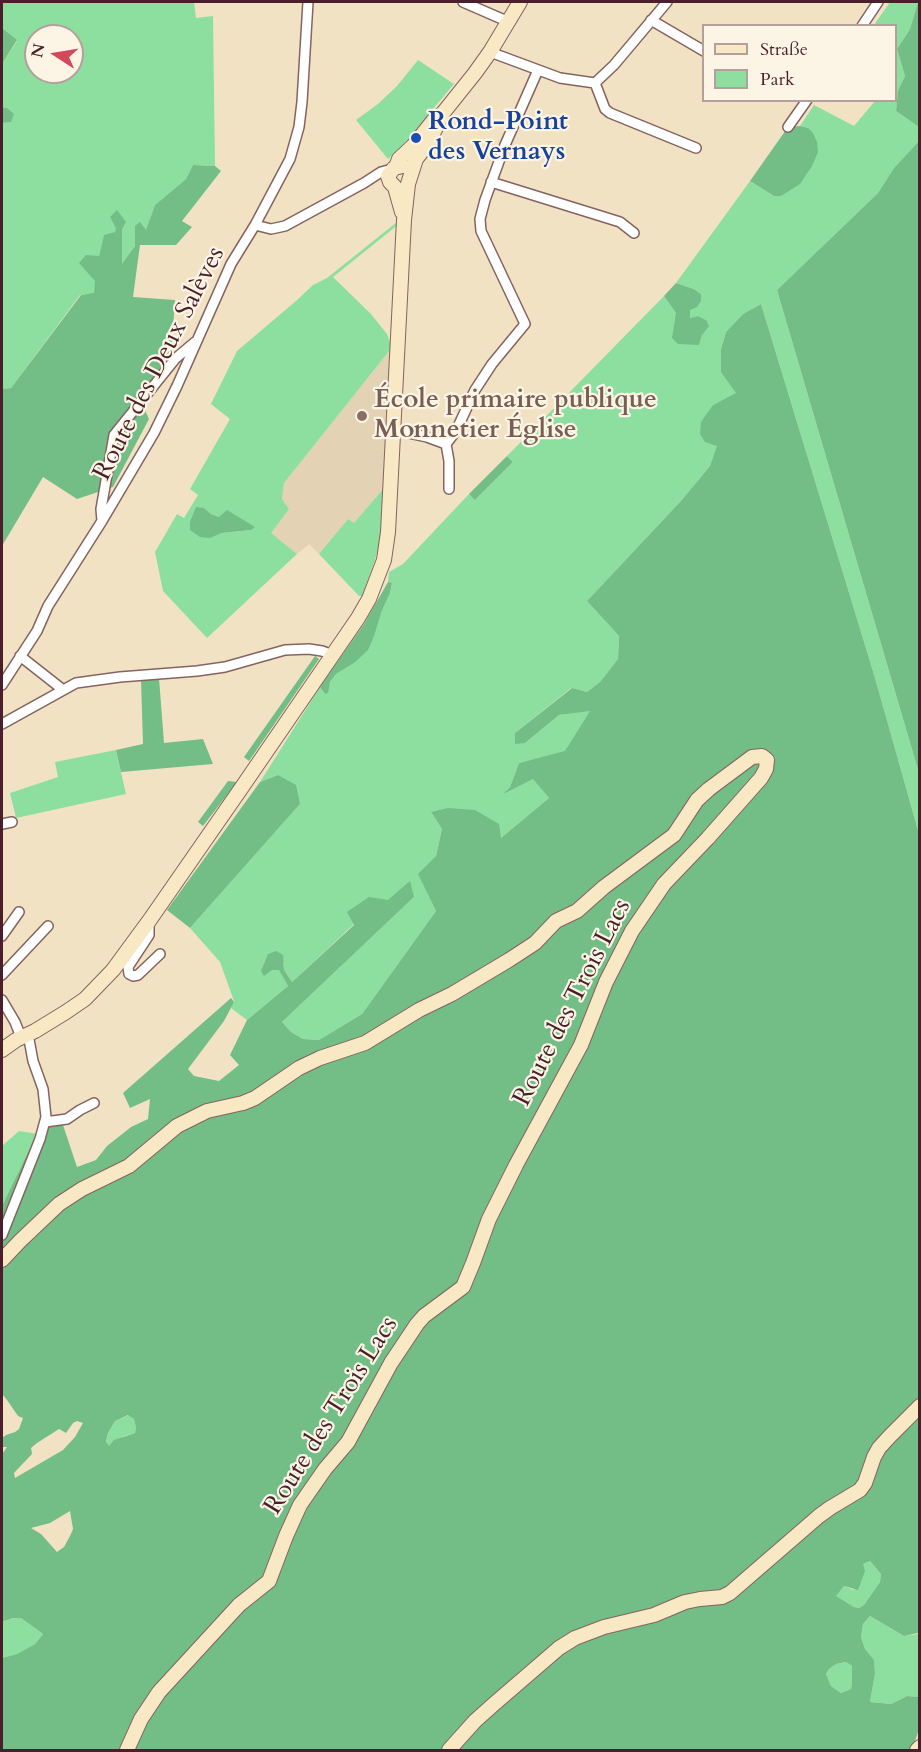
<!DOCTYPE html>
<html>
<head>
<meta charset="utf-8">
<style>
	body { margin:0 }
	#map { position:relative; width:921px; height:1752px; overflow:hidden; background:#f2e2c4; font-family:Cardo,serif }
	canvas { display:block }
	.frame { position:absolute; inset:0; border:3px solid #4a1f2b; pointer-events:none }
	.legend { position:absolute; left:702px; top:24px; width:195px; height:78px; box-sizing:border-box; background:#fcf5e5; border:2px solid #b59f9b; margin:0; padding:8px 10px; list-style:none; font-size:18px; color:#4a1f2b }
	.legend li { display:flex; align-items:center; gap:12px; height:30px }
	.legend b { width:30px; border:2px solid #b59f9b }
	.north { position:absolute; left:24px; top:24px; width:60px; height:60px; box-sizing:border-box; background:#fcf5e5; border:2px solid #b59f9b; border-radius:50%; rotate:282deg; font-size:16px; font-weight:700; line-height:24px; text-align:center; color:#4a1f2b }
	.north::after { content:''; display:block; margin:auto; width:21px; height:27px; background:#d1495b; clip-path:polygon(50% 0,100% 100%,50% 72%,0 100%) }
</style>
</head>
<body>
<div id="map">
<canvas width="921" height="1752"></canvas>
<div class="frame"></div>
<ul class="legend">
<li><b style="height:8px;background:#f8e8c3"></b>Straße</li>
<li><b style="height:16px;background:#8ddf9f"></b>Park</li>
</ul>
<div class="north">N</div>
</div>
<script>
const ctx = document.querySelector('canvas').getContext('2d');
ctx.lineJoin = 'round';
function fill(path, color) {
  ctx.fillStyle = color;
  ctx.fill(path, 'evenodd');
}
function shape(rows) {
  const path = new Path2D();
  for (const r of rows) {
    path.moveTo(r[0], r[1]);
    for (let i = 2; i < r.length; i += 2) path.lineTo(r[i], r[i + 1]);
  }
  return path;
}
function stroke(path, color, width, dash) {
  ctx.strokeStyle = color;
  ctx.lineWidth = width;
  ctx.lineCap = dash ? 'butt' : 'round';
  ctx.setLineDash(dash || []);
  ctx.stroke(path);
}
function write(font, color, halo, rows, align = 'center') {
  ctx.font = font + ' Cardo,serif';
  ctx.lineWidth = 4.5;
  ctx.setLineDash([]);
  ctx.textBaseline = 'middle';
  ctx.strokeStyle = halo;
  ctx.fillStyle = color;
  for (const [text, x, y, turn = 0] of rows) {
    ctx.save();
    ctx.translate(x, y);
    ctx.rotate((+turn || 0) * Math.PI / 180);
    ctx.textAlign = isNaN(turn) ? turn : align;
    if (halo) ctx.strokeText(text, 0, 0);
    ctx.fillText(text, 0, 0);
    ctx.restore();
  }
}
fill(shape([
	[390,350,383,489,354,523,348,519,319,554,309,544,297,554,270,533,289,509,282,499,284,483]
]), '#e3d2b4');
fill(shape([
	[2,2,194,2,196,18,213,16,215,166,193,165,186,179,155,205,146,231,135,226,135,246,122,265,122,229,110,217,117,228,115,232,104,236,99,256,94,294,80,295,11,388,2,389,2,123,11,122,7,108,2,107,2,64,17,41,2,28],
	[36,36,72,36,72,72,36,72],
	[890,2,918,2,910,29,897,49,905,76,898,92,896,111,919,127,919,141,894,168,878,193,777,290,919,773,919,834,875,678,761,304,743,314,726,332,721,349,737,393,713,405,718,446,710,466,680,502,587,601,619,636,618,659,600,682,587,692,571,688,515,733,525,743,559,715,591,710,565,752,519,763,510,787,505,792,533,778,549,798,500,839,431,812,442,829,436,856,419,874,436,911,362,1014,319,1040,303,1039,291,1032,282,1022,414,897,388,900,348,912,354,924,292,982,284,970,284,963,272,970,279,969,288,986,247,1020,231,1008,234,1001,220,962,190,928,300,804,278,775,260,782,320,687,325,694,330,682,336,674,354,663,381,613,390,593,392,583,388,582,389,572,403,564,469,494,476,499,513,462,507,456,664,296,699,345,706,320,698,316,690,318,690,309,697,306,701,301,701,294,694,289,676,283,750,181,774,196,781,196,787,191,808,128,800,126,814,105,854,126,875,101,896,100,896,26,874,25],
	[418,60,454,84,403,145,388,159,356,120,378,104,397,86],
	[397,222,397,225,394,228,333,277,371,314,387,334,391,344,390,350,284,483,282,499,289,509,271,533,297,554,207,638,163,591,155,552,177,514,184,518,198,495,190,489,230,419,211,404,237,351,296,301,313,285,327,278],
	[204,508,211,514,251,530,222,533,209,538],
	[383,489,380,540,375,560,362,596,359,596,319,554,348,519,354,523],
	[116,750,126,794,16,818,10,793,58,777,55,762],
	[19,1131,39,1134,28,1152,2,1206,2,1146],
	[129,1415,134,1419,136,1428,135,1433,124,1436,109,1446,106,1443,108,1433,115,1421],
	[870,1561,881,1574,880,1582,864,1605,859,1608,854,1607,835,1596,844,1586,854,1590,863,1564],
	[870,1616,904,1636,918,1634,919,1631,919,1697,907,1696,891,1704,870,1702,875,1673,874,1661,865,1649,861,1637,863,1624],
	[14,1618,21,1618,43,1634,35,1644,17,1654,2,1658,2,1622],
	[846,1662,852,1666,852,1682,851,1689,841,1693,831,1686,826,1674,829,1669,836,1664]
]), '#8ddf9f');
fill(shape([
	[918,2,920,2,919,127,896,111,898,91,905,76,897,49,910,29],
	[2,28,17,40,2,64],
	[2,107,7,108,14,114,11,122,2,123],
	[800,126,808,128,813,133,817,142,818,152,812,166,800,184,781,196,774,196,750,181,788,127],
	[919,141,919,773,777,290,878,193,894,168],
	[193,165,215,166,221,171,182,221,192,227,176,245,140,245,133,297,175,300,171,356,139,397,149,419,113,487,77,499,43,477,2,546,2,389,11,388,81,295,94,293,95,281,79,263,86,255,99,256,104,235,115,232,116,228,110,217,117,210,126,222,122,229,122,264,135,246,135,226,140,222,146,230,155,205,186,179],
	[676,283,694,289,701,294,701,301,697,307,690,310,690,318,698,316,706,320,709,326,702,335,699,345,678,344,672,338,676,313,664,296],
	[761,304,875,678,919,834,919,1631,918,1633,904,1636,870,1616,863,1624,861,1637,865,1649,874,1660,875,1673,870,1702,891,1704,907,1696,919,1697,919,1729,914,1744,909,1750,2,1750,2,1658,17,1654,35,1644,43,1634,21,1618,13,1618,2,1622,2,1454,7,1447,2,1447,2,1438,6,1435,15,1432,19,1429,23,1418,18,1416,7,1400,2,1394,2,1206,28,1152,39,1134,49,1127,63,1125,77,1167,96,1160,107,1146,131,1127,148,1119,150,1099,130,1108,123,1093,231,998,234,1002,224,1021,188,1069,194,1076,219,1081,239,1065,230,1055,247,1020,288,986,279,970,272,970,264,976,261,971,268,954,276,951,283,955,284,970,292,982,354,925,347,912,369,897,388,900,410,881,414,897,282,1022,291,1032,303,1039,319,1040,362,1014,436,911,418,874,436,856,442,829,431,812,448,808,475,810,499,824,501,838,549,798,533,779,503,794,510,787,519,763,565,751,590,711,559,715,525,743,515,744,515,733,572,688,587,692,600,682,618,659,619,636,587,601,680,502,710,466,717,446,705,442,700,434,701,422,713,405,736,393,721,372,721,349,726,332,743,314],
	[128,1415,134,1419,136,1428,135,1433,114,1440,109,1446,106,1442,108,1433,115,1421],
	[77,1421,83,1423,75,1437,63,1450,15,1478,14,1473,32,1454,31,1448,37,1443,59,1429,66,1433,73,1423],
	[70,1511,73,1529,70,1536,64,1547,57,1552,41,1534,31,1528,50,1523],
	[870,1561,881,1574,880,1582,864,1605,859,1608,854,1607,836,1596,844,1586,858,1590,865,1571,863,1564],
	[846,1662,852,1666,852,1682,851,1689,841,1693,831,1686,826,1674,829,1669,836,1664],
	[507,456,513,462,475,500,469,494],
	[196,507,204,508,211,514,219,517,227,510,255,527,251,530,222,533,210,538,200,537,190,530,190,522],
	[388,582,392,583,390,593,381,613,374,636,368,650,354,663,336,674,330,682,328,693,325,694,320,687,364,624],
	[315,656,319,659,249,761,244,757],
	[159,678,164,743,203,739,213,764,121,772,116,750,143,744,141,680],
	[278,775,296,785,300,804,190,928,167,910,260,782],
	[228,781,237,782,203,826,198,822]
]), '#72be86');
const street = shape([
	[463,2,509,22],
	[651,20,704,51],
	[862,26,878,2],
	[490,52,560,78,595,83,614,65,667,2],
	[595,83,605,109,610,113,696,148],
	[788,127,807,100],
	[491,182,620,222,634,233],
	[255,225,271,229,285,226,364,183,381,172,392,169],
	[394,430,427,437,446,444,456,431,475,390,492,364,525,324,481,231,480,219,485,200,505,145,538,70],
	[446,444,449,461,449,489],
	[102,521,101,509,114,435,176,358,195,342],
	[20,656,62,689],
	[2,685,37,631,48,606,102,521,154,433,177,386,231,264,255,225,290,159,299,127,302,102,308,2],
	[2,724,76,683,120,677,197,671,225,667,285,650,309,649,322,651,333,655],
	[2,824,12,822],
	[149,921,149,935,128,967,129,974,133,976,138,975,160,954],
	[2,936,19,912],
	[2,975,48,926],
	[2,1000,15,1022,21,1037],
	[45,1122,67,1119,80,1110,94,1103],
	[2,1235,40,1139,46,1117,43,1089,33,1061,28,1034]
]);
const secondary = shape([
	[396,167,399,159,413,146,433,121,443,113,475,73,490,52,520,2],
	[402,212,395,187,390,182,388,176,394,168,403,166],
	[2,1050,16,1040,35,1031,66,1012,85,999,113,970,149,921,240,790,358,618,369,599,384,560,388,532,404,220,408,184,416,159,428,144,443,113],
	[2,1260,20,1241,59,1204,82,1189,129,1166,177,1126,207,1111,243,1103,255,1098,299,1068,320,1058,365,1043,419,1010,452,994,509,960,535,943,556,921,577,911,604,887,674,835,697,800,709,789,752,757,762,756,767,760,766,769,761,778,708,838,664,884,632,931,606,982,581,1045,516,1165,489,1219,473,1263,463,1287,424,1316,417,1324,391,1363,348,1442,325,1469,300,1505,286,1536,269,1581,239,1605,159,1692,141,1719,127,1750],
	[449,1750,475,1721,494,1704,559,1648,575,1638,604,1627,654,1615,685,1602,700,1599,722,1597,730,1593,819,1516,830,1508,860,1490,865,1483,874,1457,879,1448,890,1436,920,1406],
	[917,1750,920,1747]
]);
stroke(street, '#856361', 12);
stroke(secondary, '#856361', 16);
stroke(street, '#fff', 9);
stroke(secondary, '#f8e8c3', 14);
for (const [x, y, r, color] of [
	[416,138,6,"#1a4fb4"],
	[362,416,6,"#8d6e63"]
]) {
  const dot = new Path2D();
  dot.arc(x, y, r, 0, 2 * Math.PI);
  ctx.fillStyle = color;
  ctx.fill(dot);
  stroke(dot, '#fcf5e5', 2);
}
write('bold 26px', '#164399', '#fcf5e5', [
	["Rond-Point",428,123],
	["des Vernays",428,153]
], 'left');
write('26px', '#4a1f2b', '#fcf5e5', [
	["Route des Deux Salèves",160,364,-63],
	["Route des Trois Lacs",573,1003,-63],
	["Route des Trois Lacs",332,1416,-58]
]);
write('bold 26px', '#785e54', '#fcf5e5', [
	["École primaire publique",374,401],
	["Monnetier Église",374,431]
], 'left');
</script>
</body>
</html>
